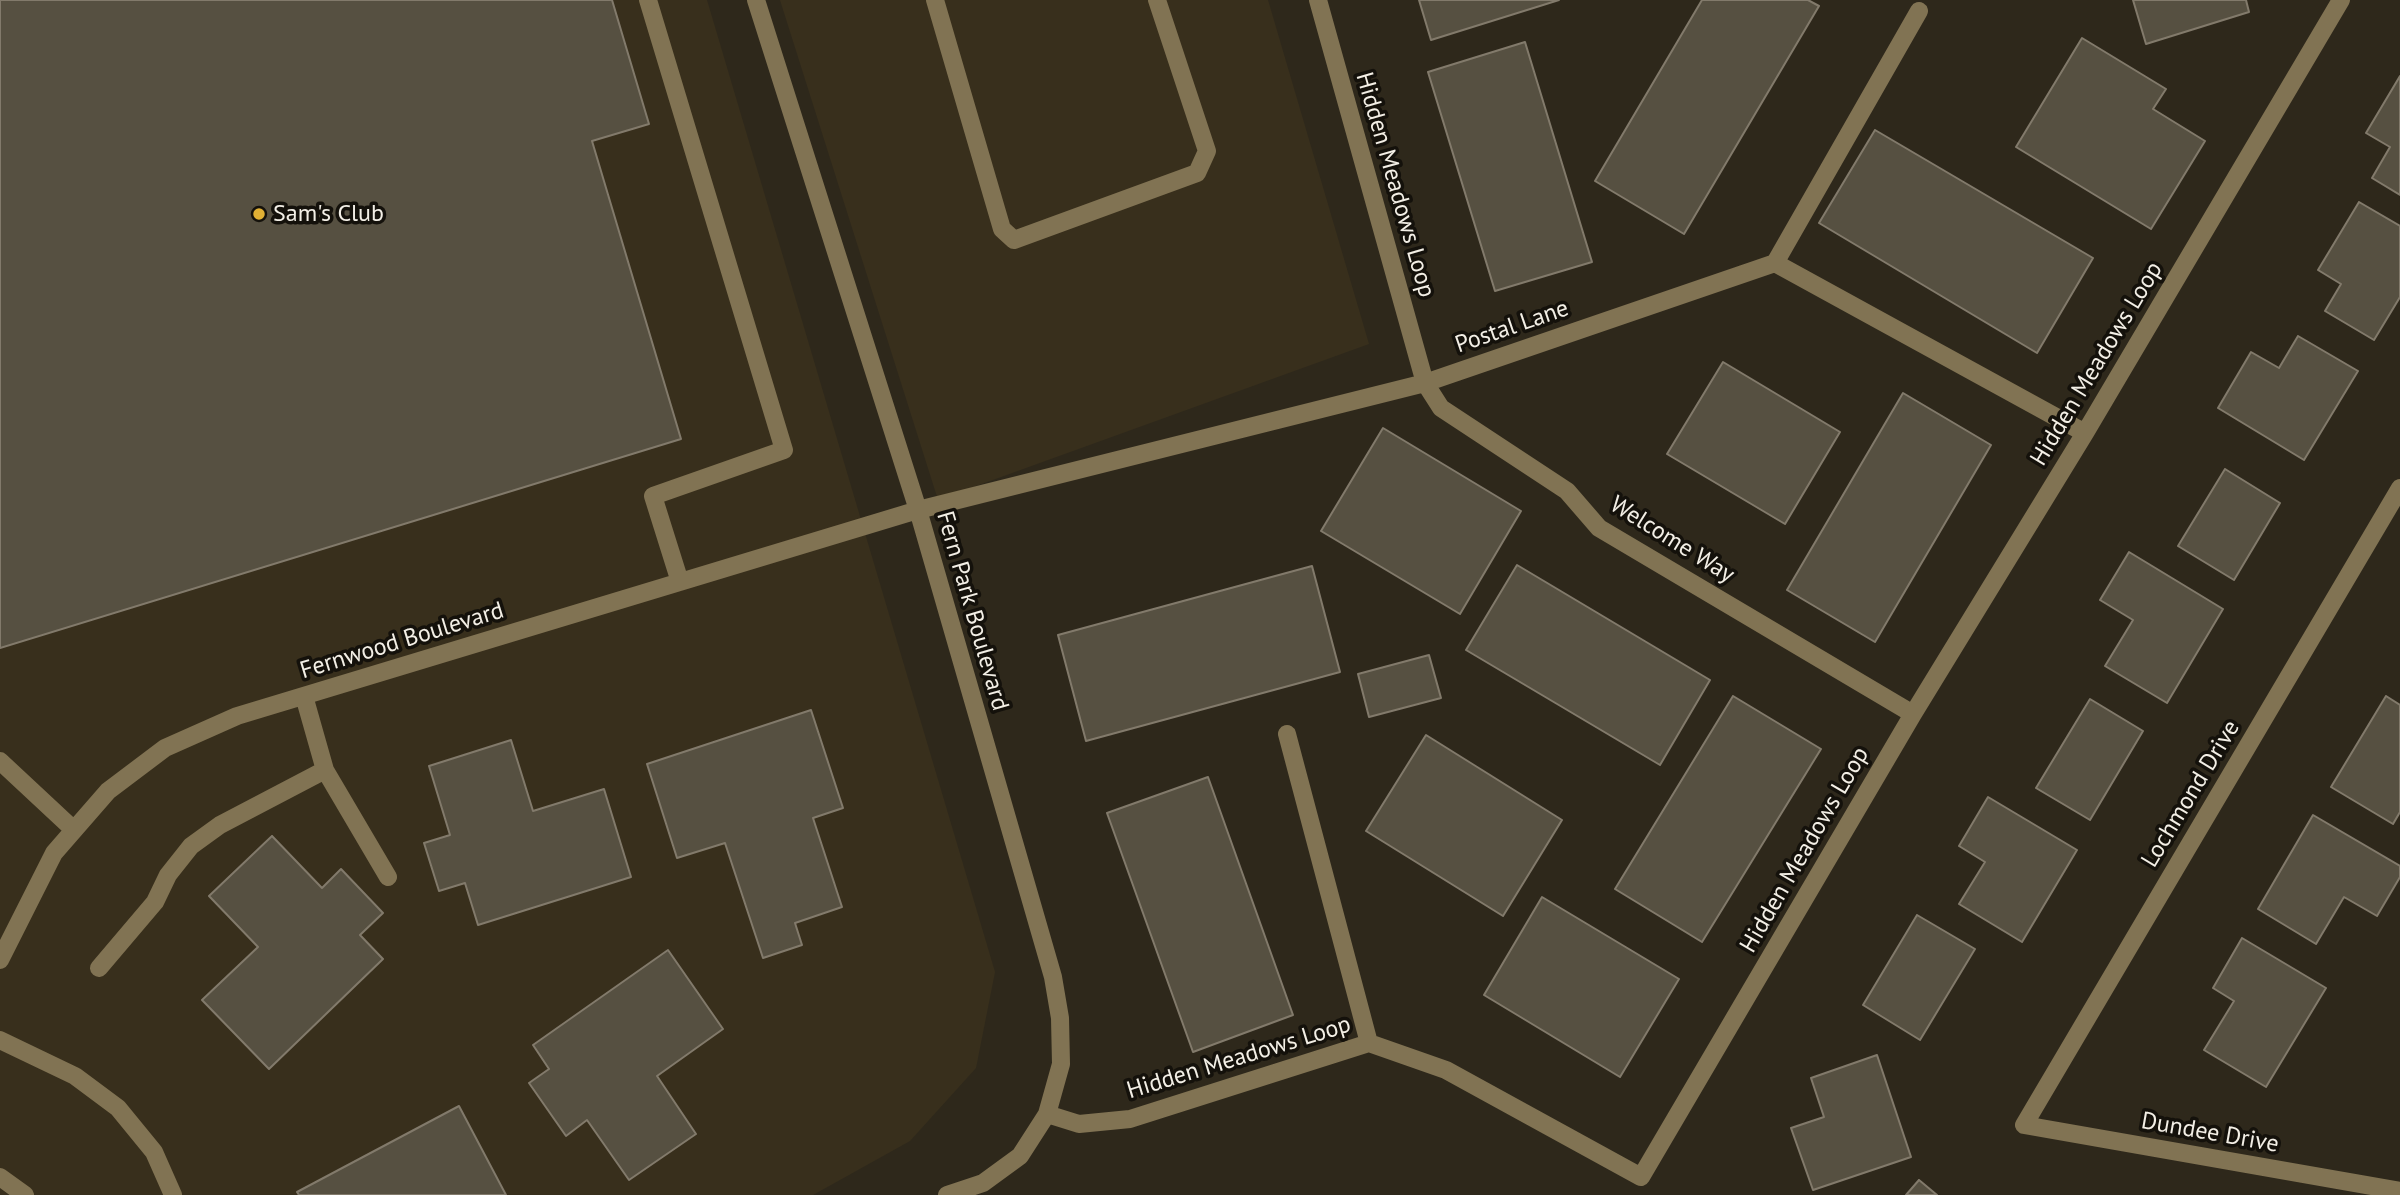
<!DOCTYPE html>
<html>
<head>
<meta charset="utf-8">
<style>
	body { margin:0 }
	canvas { display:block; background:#2e281b }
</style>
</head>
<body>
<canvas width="2400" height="1195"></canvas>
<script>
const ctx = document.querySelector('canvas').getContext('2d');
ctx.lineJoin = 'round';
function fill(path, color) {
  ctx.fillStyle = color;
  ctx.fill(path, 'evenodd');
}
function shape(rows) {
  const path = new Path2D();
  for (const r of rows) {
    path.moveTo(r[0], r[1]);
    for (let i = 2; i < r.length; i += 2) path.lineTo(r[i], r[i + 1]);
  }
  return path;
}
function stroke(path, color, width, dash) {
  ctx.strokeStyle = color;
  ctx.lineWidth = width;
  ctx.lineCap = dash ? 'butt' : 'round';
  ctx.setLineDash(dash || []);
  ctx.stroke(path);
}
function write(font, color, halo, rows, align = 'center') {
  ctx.font = font + ' "PT Sans",sans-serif';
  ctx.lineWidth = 7;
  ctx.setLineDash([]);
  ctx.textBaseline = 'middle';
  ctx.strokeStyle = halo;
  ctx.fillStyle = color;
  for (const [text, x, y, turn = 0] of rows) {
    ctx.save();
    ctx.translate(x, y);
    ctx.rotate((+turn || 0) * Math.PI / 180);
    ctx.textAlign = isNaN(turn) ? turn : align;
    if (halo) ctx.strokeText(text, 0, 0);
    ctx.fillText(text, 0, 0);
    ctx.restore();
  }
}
fill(shape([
	[0,0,707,0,995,972,976,1068,910,1141,813,1195,0,1195],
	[780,0,1268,0,1369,344,954,494,939,503]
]), '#382f1c');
const building = shape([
	[0,0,612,0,649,124,592,141,681,439,0,648,0,0],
	[1419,0,1559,0,1431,40,1419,0],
	[1702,0,1808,0,1819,6,1684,234,1595,181,1702,0],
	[2133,0,2246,0,2249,12,2146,44,2133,0],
	[2082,38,2166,89,2153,109,2205,141,2151,229,2016,147,2082,38],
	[1525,42,1592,262,1495,291,1428,72,1525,42],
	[2400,76,2400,195,2372,178,2390,147,2366,133,2400,76],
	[1875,130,2093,258,2037,353,1819,223,1875,130],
	[2359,202,2400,226,2400,297,2374,340,2325,311,2341,284,2318,270,2359,202],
	[2298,336,2358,371,2304,460,2218,408,2251,352,2279,368,2298,336],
	[1723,362,1840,432,1785,524,1667,454,1723,362],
	[1903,393,1991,445,1875,642,1787,590,1903,393],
	[1383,428,1521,511,1460,614,1321,531,1383,428],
	[2225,469,2280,503,2234,580,2178,546,2225,469],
	[2129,552,2223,609,2167,703,2105,666,2133,620,2100,600,2129,552],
	[1517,565,1710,680,1660,765,1466,650,1517,565],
	[1312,566,1340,672,1086,741,1058,635,1312,566],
	[1429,655,1441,698,1369,717,1358,674,1429,655],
	[1733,696,1821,749,1702,942,1615,889,1733,696],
	[2386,696,2400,705,2400,812,2393,824,2331,787,2386,696],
	[2090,699,2143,731,2090,820,2036,788,2090,699],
	[811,710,843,808,813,818,842,907,795,923,802,945,763,958,725,843,677,858,647,764,811,710],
	[1426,735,1562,820,1503,916,1366,831,1426,735],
	[511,740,533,811,604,789,631,877,478,925,465,883,439,891,424,843,450,835,429,766,511,740],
	[1208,777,1293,1015,1193,1052,1107,813,1208,777],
	[1988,797,2077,850,2022,942,1959,904,1985,862,1959,846,1988,797],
	[2313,815,2400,866,2400,877,2377,916,2344,897,2316,944,2258,909,2313,815],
	[272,836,322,888,341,869,383,913,360,935,383,959,269,1069,202,1000,258,947,209,896,272,836],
	[1542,897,1679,979,1620,1077,1484,995,1542,897],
	[1917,915,1975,949,1920,1040,1863,1005,1917,915],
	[2242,938,2326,988,2266,1087,2204,1050,2234,1001,2213,988,2242,938],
	[668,950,723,1029,657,1076,696,1134,629,1180,587,1120,566,1136,529,1083,549,1069,533,1045,668,950],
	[1877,1055,1911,1157,1813,1190,1791,1128,1824,1117,1811,1078,1877,1055],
	[459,1106,506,1195,299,1195,297,1192,459,1106],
	[1919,1180,1937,1195,1906,1195,1919,1180]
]);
fill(building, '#565041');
stroke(building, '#827a6b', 2);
stroke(shape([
	[648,0,784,450,653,496,680,582],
	[756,0,918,510,1053,977,1060,1018,1061,1064,1047,1114,1020,1156,983,1183,947,1195],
	[935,0,1002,229,1014,240,1197,173,1207,151,1157,0],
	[1318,0,1425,383,1441,408,1567,491,1599,528,1913,714],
	[1775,263,1919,11],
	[2400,488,2024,1125,2400,1191],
	[304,696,325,770,388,877],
	[1287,734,1369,1043],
	[0,761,74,830],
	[0,960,54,853,108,791,165,748,237,716,918,510,1425,383,1775,263,2085,433],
	[99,968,155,902,168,875,191,846,220,825,325,770],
	[0,1040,75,1076,118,1108,154,1152,173,1195],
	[1047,1114,1079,1124,1130,1119,1369,1043,1446,1070,1641,1177,1913,714,2085,433,2341,0],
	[0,1177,25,1195]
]), '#817353', 18);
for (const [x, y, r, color] of [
	[259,214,7,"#e0b034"]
]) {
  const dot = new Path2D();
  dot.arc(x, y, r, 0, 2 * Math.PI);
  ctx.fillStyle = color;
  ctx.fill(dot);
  stroke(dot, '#14110b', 2.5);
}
write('24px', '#f3efe6', '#14110b', [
	["Hidden Meadows Loop",1395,185,74],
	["Postal Lane",1512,327,-19],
	["Hidden Meadows Loop",2097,364,-59],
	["Welcome Way",1672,540,32],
	["Fern Park Boulevard",972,611,74],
	["Fernwood Boulevard",402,641,-17],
	["Lochmond Drive",2191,794,-59],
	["Hidden Meadows Loop",1805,850,-60],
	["Hidden Meadows Loop",1239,1058,-17],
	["Dundee Drive",2210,1133,10]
]);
write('24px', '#f3efe6', '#14110b', [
	["Sam's Club",273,214]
], 'left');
</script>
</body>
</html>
